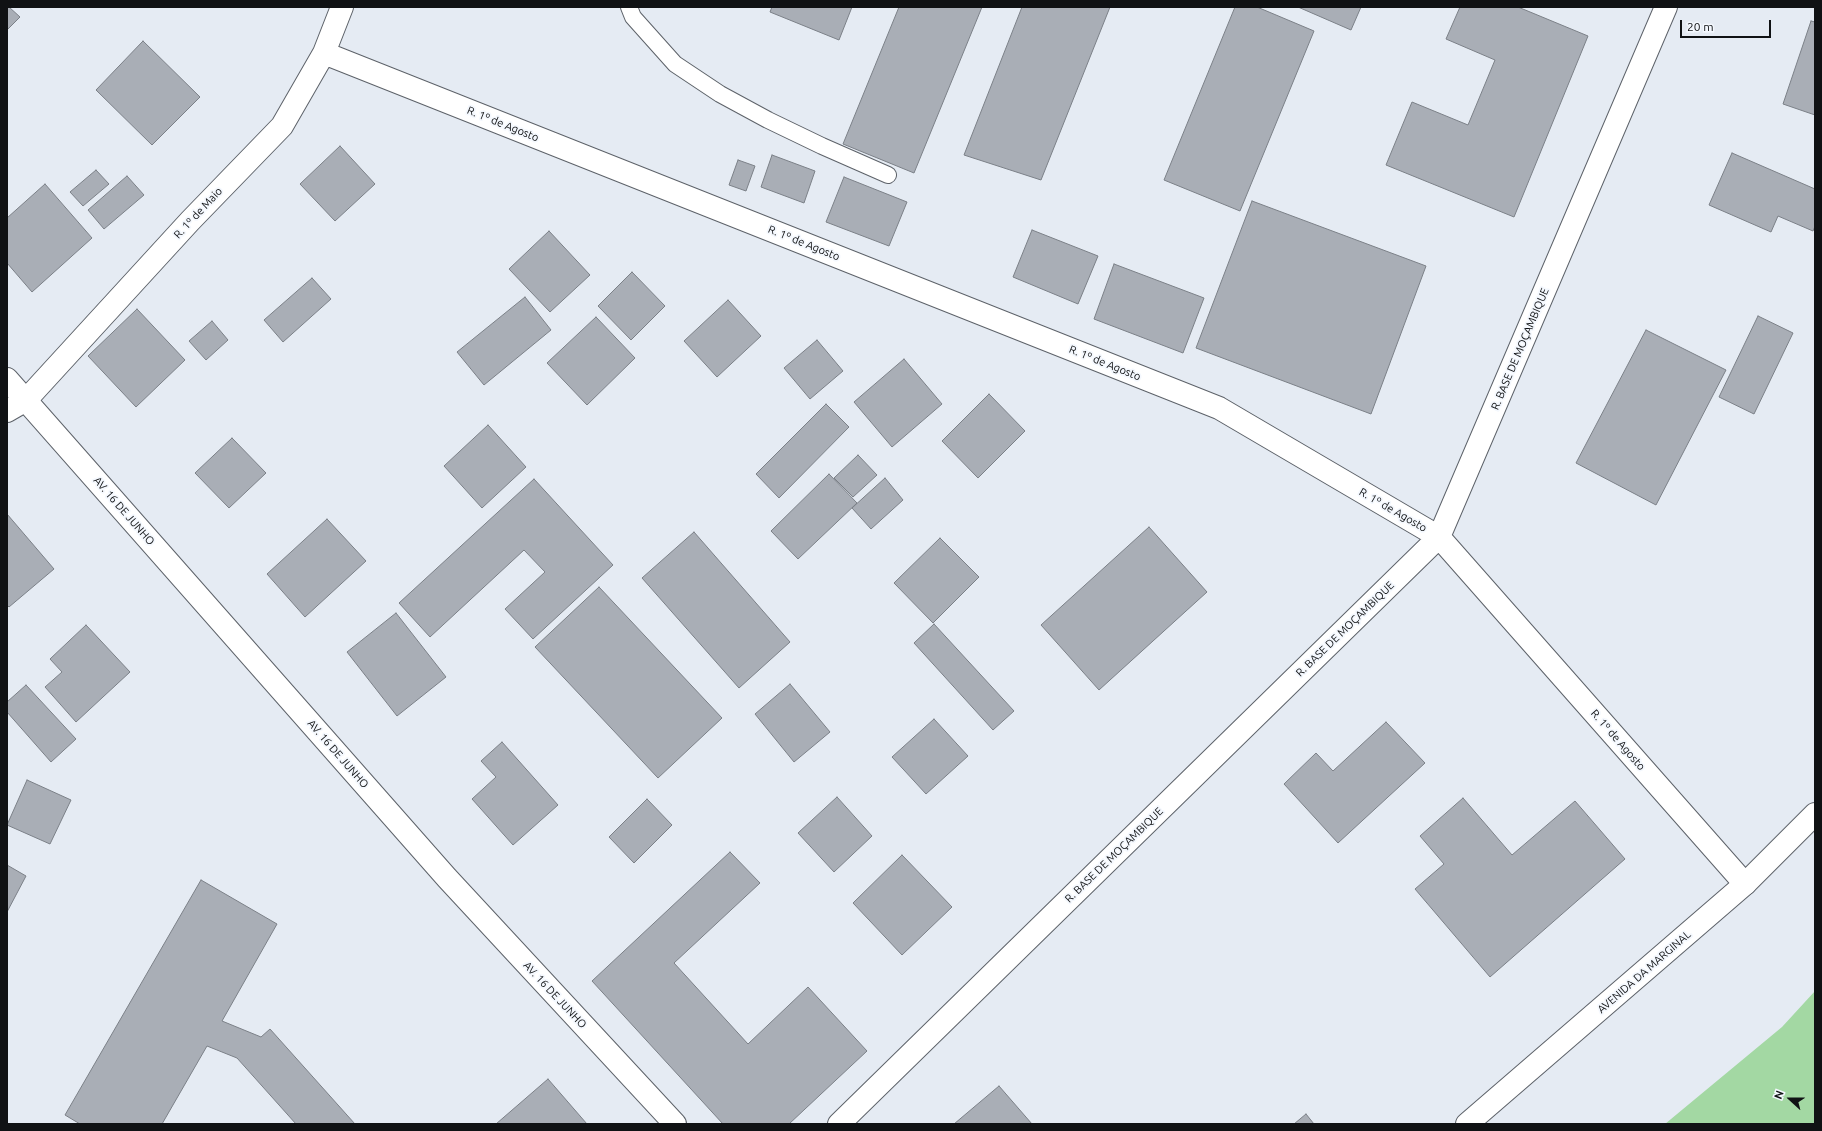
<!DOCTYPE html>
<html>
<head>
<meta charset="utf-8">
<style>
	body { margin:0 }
	#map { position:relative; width:1822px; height:1131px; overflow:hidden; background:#e5ebf3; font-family:Ubuntu,sans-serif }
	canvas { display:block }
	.frame { position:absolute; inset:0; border:8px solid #101214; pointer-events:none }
	.north { position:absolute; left:1770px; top:1079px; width:40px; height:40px; -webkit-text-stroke:3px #f4f8fe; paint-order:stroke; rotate:291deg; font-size:11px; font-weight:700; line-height:16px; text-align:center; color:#101214 }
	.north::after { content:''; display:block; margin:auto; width:14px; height:18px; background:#101214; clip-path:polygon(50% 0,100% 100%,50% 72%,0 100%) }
	.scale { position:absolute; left:1680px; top:20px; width:91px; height:18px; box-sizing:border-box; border:2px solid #101214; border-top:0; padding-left:5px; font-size:12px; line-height:14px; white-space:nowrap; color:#101214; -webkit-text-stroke:3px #f4f8fe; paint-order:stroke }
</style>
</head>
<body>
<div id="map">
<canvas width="1822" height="1131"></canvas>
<div class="frame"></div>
<div class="north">N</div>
<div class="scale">20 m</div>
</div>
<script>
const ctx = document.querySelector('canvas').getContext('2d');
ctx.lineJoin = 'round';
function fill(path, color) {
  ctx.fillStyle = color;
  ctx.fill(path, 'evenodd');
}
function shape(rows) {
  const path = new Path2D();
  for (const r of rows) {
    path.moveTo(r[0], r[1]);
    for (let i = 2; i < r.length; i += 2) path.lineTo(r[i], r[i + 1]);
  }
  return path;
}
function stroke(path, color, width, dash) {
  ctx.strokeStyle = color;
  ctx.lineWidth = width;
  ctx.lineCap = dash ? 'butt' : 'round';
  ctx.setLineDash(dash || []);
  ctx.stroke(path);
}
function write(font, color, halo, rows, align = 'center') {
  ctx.font = font + ' Ubuntu,sans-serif';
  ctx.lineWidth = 3.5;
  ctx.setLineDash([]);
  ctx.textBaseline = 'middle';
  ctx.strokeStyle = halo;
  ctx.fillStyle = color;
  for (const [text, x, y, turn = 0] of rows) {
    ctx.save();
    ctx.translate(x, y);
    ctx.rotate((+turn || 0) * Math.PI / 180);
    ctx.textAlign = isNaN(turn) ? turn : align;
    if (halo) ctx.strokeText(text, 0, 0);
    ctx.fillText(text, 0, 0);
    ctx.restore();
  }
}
fill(shape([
	[1815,991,1815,1124,1665,1124,1782,1027]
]), '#a3d8a3');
const building = shape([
	[7,7,9,7,20,17,7,30,7,7],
	[772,7,852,7,839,40,770,12,772,7],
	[899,7,982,7,914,173,843,144,899,7],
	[1022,7,1110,7,1041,180,964,155,1022,7],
	[1235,7,1257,7,1314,31,1240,211,1164,180,1235,7],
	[1298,7,1361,7,1351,30,1298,7],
	[1460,7,1518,7,1588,36,1514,217,1386,165,1412,102,1468,125,1495,60,1446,39,1460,7],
	[1811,21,1815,22,1815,115,1783,104,1811,21],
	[143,41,200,97,152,145,96,90,143,41],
	[340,146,375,184,335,221,300,184,340,146],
	[1732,153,1815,189,1815,226,1813,231,1778,216,1771,232,1709,205,1732,153],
	[772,155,815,171,804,203,761,187,772,155],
	[738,160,755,166,746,191,729,185,738,160],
	[96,170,109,184,83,206,70,192,96,170],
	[127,176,144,195,104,229,88,210,127,176],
	[844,177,907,202,889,246,826,222,844,177],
	[45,184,92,238,32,292,7,263,7,218,45,184],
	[1252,201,1426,266,1371,414,1196,348,1252,201],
	[1032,230,1098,256,1078,304,1013,277,1032,230],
	[549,231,590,275,550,312,509,269,549,231],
	[1114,264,1204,298,1183,353,1094,319,1114,264],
	[632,272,665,306,631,340,598,306,632,272],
	[312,278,331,299,283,342,264,320,312,278],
	[525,297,551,330,484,385,457,352,525,297],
	[728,300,761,336,717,377,684,341,728,300],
	[137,309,185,360,136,407,88,356,137,309],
	[1758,316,1793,333,1754,414,1719,397,1758,316],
	[596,317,635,358,587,405,547,363,596,317],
	[212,321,228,340,206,360,189,341,212,321],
	[1646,330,1726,370,1656,505,1576,463,1646,330],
	[817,340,843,371,810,399,784,368,817,340],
	[904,359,942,404,892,447,854,402,904,359],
	[989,394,1025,431,978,478,942,441,989,394],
	[826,404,849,427,779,498,756,474,826,404],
	[488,425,526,467,482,508,444,466,488,425],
	[232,438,266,473,229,508,195,473,232,438],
	[858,455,877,475,853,497,834,478,858,455],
	[829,474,857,503,798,559,771,531,829,474],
	[885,478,903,500,871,529,852,508,885,478],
	[534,479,613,565,533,639,505,609,545,572,524,550,430,637,399,603,534,479],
	[7,514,54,569,9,607,7,605,7,514],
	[327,519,366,561,305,617,267,574,327,519],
	[1149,527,1207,592,1099,690,1041,625,1149,527],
	[694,532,790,642,739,688,642,578,694,532],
	[940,538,979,577,933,623,894,583,940,538],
	[599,587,722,718,658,778,535,647,599,587],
	[396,613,446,677,397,716,347,652,396,613],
	[934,624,1014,711,993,730,914,643,934,624],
	[86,625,130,672,76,722,45,687,62,672,50,659,86,625],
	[790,684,830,732,794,762,755,714,790,684],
	[26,685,76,739,51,762,7,712,7,702,26,685],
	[934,719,968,756,926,794,892,757,934,719],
	[1386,722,1425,763,1338,843,1284,784,1316,753,1333,771,1386,722],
	[502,742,558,805,513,845,472,799,496,777,481,761,502,742],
	[27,780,71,800,50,844,7,825,27,780],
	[837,797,872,836,834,872,798,833,837,797],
	[1463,798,1512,855,1575,801,1625,859,1490,977,1415,889,1444,864,1420,836,1463,798],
	[647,799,672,825,634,863,609,837,647,799],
	[730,852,760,883,674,963,748,1044,808,987,867,1051,789,1124,723,1124,592,981,730,852],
	[902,855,952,907,902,955,853,903,902,855],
	[7,865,26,876,7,912,7,865],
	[201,880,277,924,222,1021,261,1037,270,1029,355,1124,296,1124,237,1058,207,1046,162,1124,80,1124,65,1115,201,880],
	[548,1079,587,1124,496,1124,548,1079],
	[999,1086,1032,1124,954,1124,999,1086],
	[1306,1114,1314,1124,1294,1124,1306,1114]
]);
fill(building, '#a9aeb6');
stroke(building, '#7b8087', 1);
const lane = shape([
	[629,7,633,17,675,64,720,94,768,120,822,146,888,175]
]);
const street = shape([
	[324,53,1219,408,1439,537,1745,884],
	[7,411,26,400,190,221,282,126,324,53,342,7],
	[839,1124,1439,537,1666,7]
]);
const secondary = shape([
	[7,379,447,878,675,1124],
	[1467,1124,1745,884,1815,814]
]);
stroke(lane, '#5d6269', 18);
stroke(street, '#5d6269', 24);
stroke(secondary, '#5d6269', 24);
stroke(lane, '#fff', 16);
stroke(street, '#fff', 22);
stroke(secondary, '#fff', 22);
write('11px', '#101214', '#f4f8fe', [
	["R. 1º de Agosto",503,124,22],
	["R. 1º de Maio",198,213,-47],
	["R. 1º de Agosto",804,243,22],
	["R. BASE DE MOÇAMBIQUE",1520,349,-67],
	["R. 1º de Agosto",1105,363,22],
	["R. 1º de Agosto",1393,510,30],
	["AV. 16 DE JUNHO",124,511,49],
	["R. BASE DE MOÇAMBIQUE",1345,629,-44],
	["R. 1º de Agosto",1618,740,49],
	["AV. 16 DE JUNHO",338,754,49],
	["R. BASE DE MOÇAMBIQUE",1114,855,-44],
	["AVENIDA DA MARGINAL",1644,972,-41],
	["AV. 16 DE JUNHO",555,995,47]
]);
</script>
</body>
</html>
